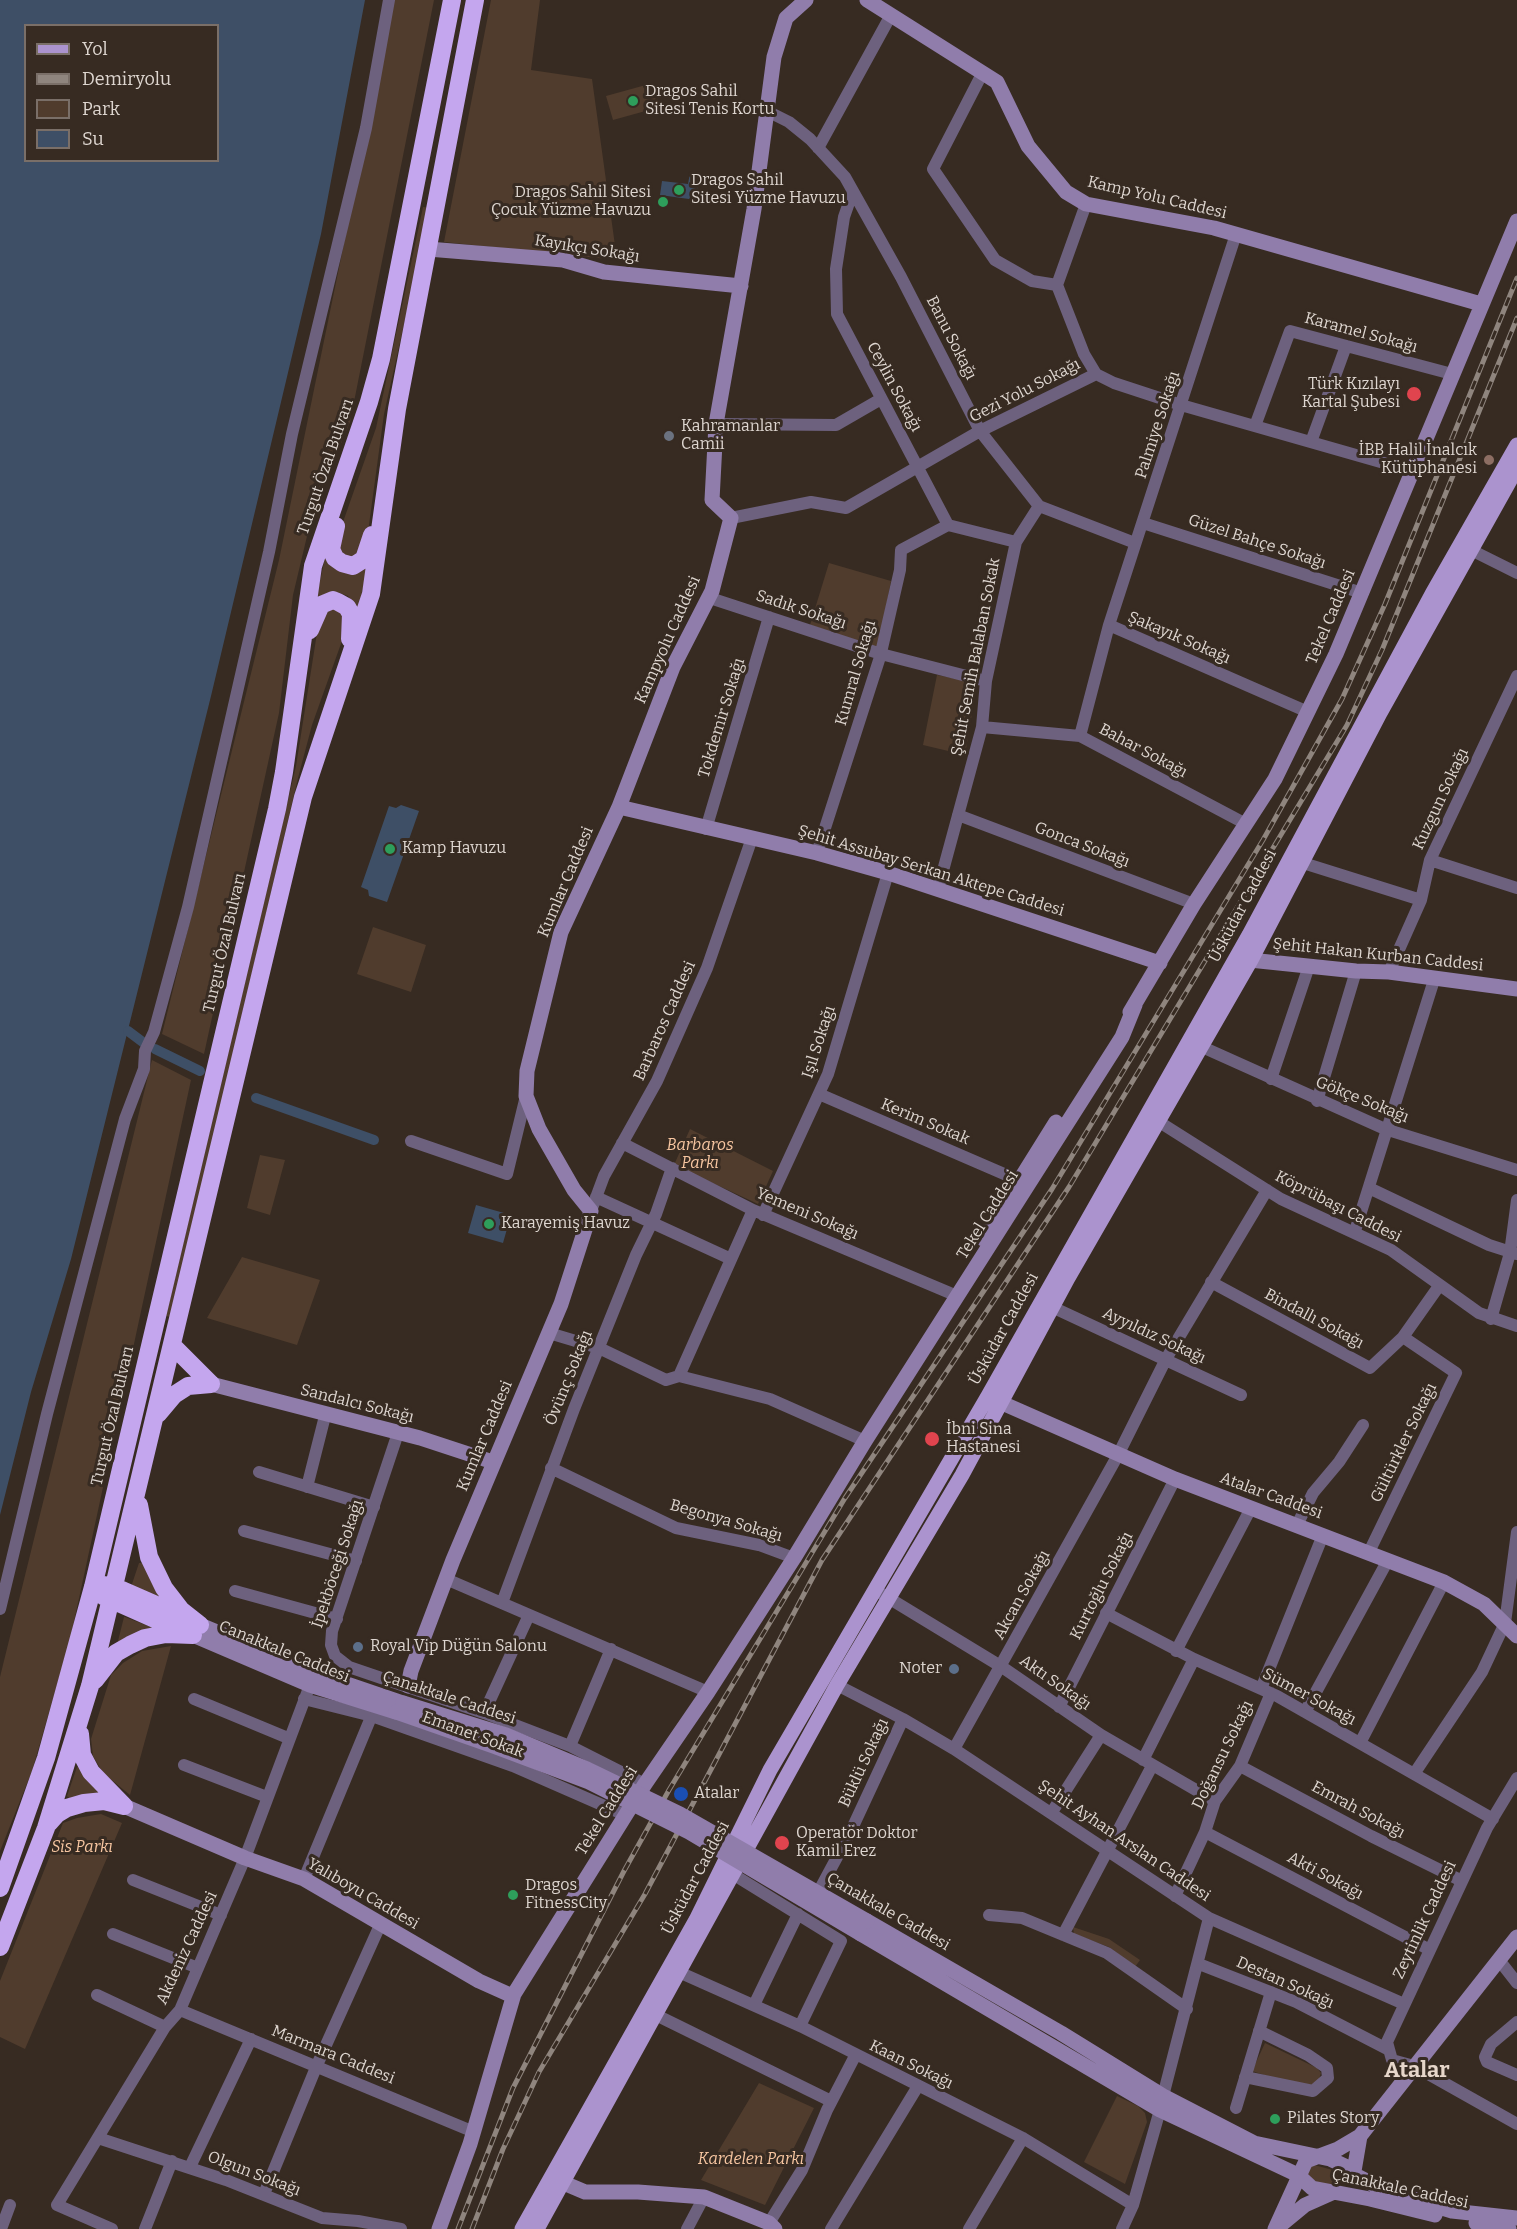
<!DOCTYPE html>
<html>
<head>
<meta charset="utf-8">
<style>
	body { margin:0 }
	#map { position:relative; width:1517px; height:2229px; overflow:hidden; background:#372b22; font-family:Bitter,serif }
	canvas { display:block }
	.legend { position:absolute; left:24px; top:24px; width:195px; height:138px; box-sizing:border-box; background:#372b22; border:2px solid #7a6f68; margin:0; padding:8px 10px; list-style:none; font-size:18px; color:#ded6d0 }
	.legend li { display:flex; align-items:center; gap:12px; height:30px }
	.legend b { width:30px; border:2px solid #7a6f68 }
</style>
</head>
<body>
<div id="map">
<canvas width="1517" height="2229"></canvas>
<ul class="legend">
<li><b style="height:8px;background:#ab93ce"></b>Yol</li>
<li><b style="height:8px;background:#8f857e"></b>Demiryolu</li>
<li><b style="height:16px;background:#503c2d"></b>Park</li>
<li><b style="height:16px;background:#3e4f66"></b>Su</li>
</ul>
</div>
<script>
const ctx = document.querySelector('canvas').getContext('2d');
ctx.lineJoin = 'round';
function fill(path, color) {
  ctx.fillStyle = color;
  ctx.fill(path, 'evenodd');
}
function shape(rows) {
  const path = new Path2D();
  for (const r of rows) {
    path.moveTo(r[0], r[1]);
    for (let i = 2; i < r.length; i += 2) path.lineTo(r[i], r[i + 1]);
  }
  return path;
}
function stroke(path, color, width, dash) {
  ctx.strokeStyle = color;
  ctx.lineWidth = width;
  ctx.lineCap = dash ? 'butt' : 'round';
  ctx.setLineDash(dash || []);
  ctx.stroke(path);
}
function write(font, color, halo, rows, align = 'center') {
  ctx.font = font + ' Bitter,serif';
  ctx.lineWidth = 6;
  ctx.setLineDash([]);
  ctx.textBaseline = 'middle';
  ctx.strokeStyle = halo;
  ctx.fillStyle = color;
  for (const [text, x, y, turn = 0] of rows) {
    ctx.save();
    ctx.translate(x, y);
    ctx.rotate((+turn || 0) * Math.PI / 180);
    ctx.textAlign = isNaN(turn) ? turn : align;
    if (halo) ctx.strokeText(text, 0, 0);
    ctx.fillText(text, 0, 0);
    ctx.restore();
  }
}
fill(shape([
	[394,0,434,0,350,422,313,511,293,595,279,713,204,1054,162,1034,279,560],
	[491,0,540,0,531,70,592,79,617,260,444,242],
	[653,83,660,107,613,120,606,96],
	[423,207,430,208,384,414,366,547,363,556,344,559,336,542,376,428],
	[326,553,368,565,358,610,348,596,340,593,331,592,316,600],
	[829,563,891,581,878,648,810,625],
	[337,605,348,624,312,725,298,778,171,1317,166,1316,296,766,320,614],
	[937,675,977,683,965,755,923,745],
	[373,927,426,945,411,992,357,974],
	[152,1060,191,1080,70,1640,32,1771,0,1851,0,1677],
	[690,1129,773,1171,758,1204,674,1165],
	[260,1155,285,1160,270,1215,247,1208],
	[242,1257,320,1280,297,1345,207,1318],
	[139,1563,142,1563,167,1602,131,1587],
	[124,1617,125,1617,156,1629,117,1645],
	[171,1646,130,1795,103,1773,93,1756,91,1739,111,1675,123,1663,142,1651],
	[77,1767,81,1768,102,1792,70,1799,67,1796],
	[101,1814,122,1823,25,2049,0,2037,0,1981,63,1823,77,1818],
	[1073,1927,1109,1939,1140,1960,1135,1967,1109,1947,1074,1934],
	[1265,2043,1317,2068,1321,2073,1317,2085,1295,2085,1252,2071],
	[759,2083,814,2108,765,2205,701,2180],
	[1117,2096,1138,2106,1145,2113,1147,2122,1125,2184,1084,2162],
	[1314,2165,1333,2170,1337,2174,1339,2182,1333,2185,1320,2184,1311,2178,1307,2173,1308,2167]
]), '#503c2d');
fill(shape([
	[0,0,365,0,321,234,211,696,71,1259,31,1392,0,1515],
	[26,26,218,26,218,160,26,160],
	[690,173,700,175,696,200,660,195,662,181,688,184],
	[401,805,419,811,387,902,369,896,368,890,361,887,389,806,396,808],
	[476,1205,511,1215,503,1243,468,1233]
]), '#3e4f66');
stroke(shape([
	[128,1031,144,1043],
	[155,1049,200,1071],
	[256,1098,374,1140]
]), '#3e4f66', 10);
stroke(shape([
	[983,72,933,169,995,260,1032,281,1057,285],
	[767,111,789,122,810,139,845,177,901,277,980,431,1039,506,1135,543],
	[818,148,891,15],
	[853,191,844,217,836,269,837,314,948,525,1016,542],
	[1086,204,1057,285,1084,354,1096,374],
	[716,424,836,425,881,399],
	[1255,426,1290,331,1452,374],
	[1311,442,1346,346],
	[731,518,811,502,846,508,980,431,1096,374,1114,383,1181,405,1412,471],
	[1143,523,1362,593],
	[1465,547,1517,573],
	[710,598,881,654,986,681],
	[1109,625,1236,234],
	[982,727,1080,736,1246,824],
	[1080,736,1109,625,1308,712],
	[958,815,1194,904],
	[706,829,769,617],
	[817,853,880,657,900,570,901,550,948,525],
	[1430,860,1517,888],
	[1300,862,1421,900],
	[938,889,982,727,986,681,1016,542,1039,506],
	[1389,972,1421,900,1430,860,1517,676],
	[1200,1046,1385,1129,1517,1170],
	[1271,1079,1309,966],
	[819,1094,1018,1180],
	[1317,1101,1356,971],
	[1153,1118,1281,1199,1391,1250,1479,1313,1517,1326],
	[411,1141,507,1174,526,1096],
	[622,1143,753,1210,950,1293],
	[1369,1188,1489,1245,1517,1254],
	[596,1197,731,1259],
	[591,1211,604,1176,657,1081,707,968,752,838],
	[763,1215,828,1074,888,873],
	[1355,1231,1434,980],
	[1211,1282,1370,1368,1403,1337,1439,1286],
	[1052,1307,1241,1395],
	[1491,1319,1510,1253,1517,1200],
	[549,1333,599,1348,666,1380,679,1376,770,1399,865,1441],
	[679,1376,753,1210],
	[398,1433,332,1631,331,1645,335,1656,349,1667,484,1713,570,1746,645,1784],
	[551,1468,676,1528,759,1545,794,1558],
	[259,1472,374,1507],
	[307,1487,325,1416],
	[1297,1525,1313,1493,1339,1462,1363,1425],
	[244,1531,356,1561],
	[1369,1552,1456,1373,1403,1337],
	[446,1579,708,1692],
	[235,1591,337,1619],
	[882,1594,1002,1667,1101,1735,1215,1801],
	[502,1603,574,1409,636,1255,656,1214,672,1168],
	[0,1609,47,1414,125,1119,144,1069,145,1051,154,1032,188,907,269,552,292,434,366,128,389,0],
	[1106,1613,1194,1659,1277,1696,1493,1819],
	[1176,1651,1251,1508],
	[837,1685,903,1719,954,1749,1209,1918,1404,2004],
	[1261,1689,1323,1535],
	[194,1699,288,1738],
	[304,1699,372,1716,513,1766,625,1815],
	[1059,1707,1175,1479],
	[1305,1712,1388,1560],
	[484,1713,529,1615],
	[1360,1743,1444,1582],
	[570,1746,611,1649],
	[954,1749,1118,1455,1166,1359,1267,1190],
	[1143,1760,1194,1659],
	[184,1765,267,1797],
	[1240,1766,1371,1836,1462,1881],
	[1414,1774,1482,1672,1505,1623,1517,1532],
	[1517,1778,1487,1828,1387,2042,1392,2060,1414,2066,1517,2124],
	[1052,1812,1101,1735],
	[1205,1832,1430,1950],
	[726,1870,841,1941,800,2026],
	[304,1879,374,1710],
	[133,1880,221,1915],
	[1175,1896,1205,1832,1215,1801,1240,1766,1271,1693],
	[814,1900,850,1833,903,1719],
	[989,1915,1022,1918,1107,1953,1187,2009],
	[113,1934,198,1968],
	[1063,1935,1152,1766],
	[1499,1960,1517,1983],
	[1199,1964,1296,2002,1389,2050],
	[672,1969,800,2026,1023,2138,1133,2205],
	[97,1995,165,2027],
	[754,2005,798,1914],
	[180,2010,474,2132],
	[654,2014,831,2101],
	[1517,2022,1491,2044,1485,2057,1487,2062,1517,2075],
	[1245,2077,1313,2091,1328,2078,1327,2068,1308,2055,1259,2031],
	[1163,2096,1209,1918],
	[1236,2108,1271,1992],
	[98,2138,226,2180,322,2218,358,2221,401,2229],
	[190,2167,251,2039],
	[264,2194,317,2065,381,1923],
	[769,2223,802,2170,827,2110,855,2056],
	[1,2229,10,2205],
	[112,2229,57,2205,165,2027,180,2010,245,1858,310,1685],
	[145,2229,172,2161],
	[687,2229,704,2197],
	[831,2229,918,2086],
	[969,2229,1023,2138],
	[1122,2229,1133,2205,1160,2110]
]), '#6d617e', 12);
stroke(shape([
	[867,0,997,82,1028,146,1066,192,1086,204,1214,228,1481,304],
	[428,249,563,260,604,272,741,286],
	[619,807,817,853,888,873,1160,963],
	[1240,959,1356,971,1389,972,1517,989],
	[1130,1012,1194,904,1275,779,1336,654,1517,221],
	[983,1239,1056,1122],
	[211,1384,420,1438,493,1462],
	[1002,1403,1175,1479,1444,1582,1484,1604,1517,1636],
	[200,1625,312,1672,403,1703],
	[193,1635,310,1685,396,1712],
	[408,1686,411,1671,453,1560,561,1304,591,1211,574,1190,539,1129,526,1096,527,1071,561,932,619,807,673,667,712,591,731,518,712,500,716,424,754,209,774,57,786,18,806,0],
	[124,1806,245,1858,304,1879,479,1981,508,1994,514,1994],
	[867,1921,1061,2033,1163,2096,1254,2143,1330,2159,1347,2167,1353,2174,1384,2190,1452,2211,1517,2218],
	[861,1934,1160,2110,1298,2175,1312,2188,1370,2199,1435,2215],
	[1353,2177,1360,2136],
	[552,2178,585,2192,638,2192,704,2197,769,2223,775,2229],
	[1476,2223,1509,2229],
	[1277,2228,1305,2205,1332,2193],
	[439,2229,470,2144,514,1994,645,1784,708,1692,794,1558,865,1441,1122,1037,1135,1005],
	[1275,2229,1306,2161,1338,2149,1360,2136,1517,1937]
]), '#907dab', 15);
stroke(shape([
	[522,2229,696,1920,770,1770,988,1396,1249,935,1432,594,1517,445],
	[537,2229,837,1685,962,1475,1068,1278,1251,960,1380,713,1517,468]
]), '#ab93ce', 15);
stroke(shape([
	[336,526,331,549,335,558,342,563,353,566,364,559,372,535],
	[310,630,321,605,333,600,338,602,347,607,351,614,350,639],
	[173,1346,211,1384],
	[158,1414,174,1395,188,1386,211,1384],
	[139,1505,149,1557,164,1588,181,1610,200,1625],
	[103,1585,115,1587,186,1618],
	[103,1596,184,1632],
	[95,1680,116,1653,130,1645,145,1638,166,1634,193,1635],
	[80,1734,82,1755,91,1772,124,1806],
	[49,1823,57,1814,67,1808,84,1803,104,1801,124,1806],
	[0,1888,46,1758,93,1587,277,809,284,772,313,566,369,402,381,359,452,0],
	[0,1947,46,1828,90,1686,303,797,371,594,397,409,475,0]
]), '#c4a6ee', 18);
const rail = shape([
	[458,2229,513,2088,624,1871,669,1790,845,1498,1052,1189,1263,840,1342,699,1385,604,1517,278],
	[472,2229,503,2149,539,2072,645,1894,822,1560,1069,1187,1347,725,1382,650,1517,318]
]);
stroke(rail, '#8f857e', 5);
stroke(rail, '#372b22', 3, [9]);
stroke(shape([
	[403,1703,506,1735,587,1769,680,1814,867,1921],
	[396,1712,496,1747,589,1782,689,1832,861,1934]
]), '#907dab', 15);
for (const [x, y, r, color] of [
	[633,101,6,"#2e9e5b"],
	[679,190,6,"#2e9e5b"],
	[663,202,6,"#2e9e5b"],
	[1414,394,8,"#e0444e"],
	[669,436,6,"#6b7280"],
	[1489,460,6,"#8d6e63"],
	[390,849,6,"#2e9e5b"],
	[489,1224,6,"#2e9e5b"],
	[932,1439,8,"#e0444e"],
	[358,1647,6,"#5c6f8a"],
	[954,1669,6,"#5c6f8a"],
	[681,1794,8,"#1a4fb4"],
	[782,1843,8,"#e0444e"],
	[513,1895,6,"#2e9e5b"],
	[1275,2119,6,"#2e9e5b"]
]) {
  const dot = new Path2D();
  dot.arc(x, y, r, 0, 2 * Math.PI);
  ctx.fillStyle = color;
  ctx.fill(dot);
  stroke(dot, '#372b22', 2);
}
write('16px', '#ded6d0', '#372b22', [
	["Dragos Sahil",645,92],
	["Sitesi Tenis Kortu",645,110],
	["Dragos Sahil",691,181],
	["Sitesi Yüzme Havuzu",691,199],
	["Dragos Sahil Sitesi",651,193,"right"],
	["Çocuk Yüzme Havuzu",651,211,"right"],
	["Türk Kızılayı",1400,385,"right"],
	["Kartal Şubesi",1400,403,"right"],
	["Kahramanlar",681,427],
	["Camii",681,445],
	["İBB Halil İnalcık",1477,451,"right"],
	["Kütüphanesi",1477,469,"right"],
	["Kamp Havuzu",402,849],
	["Karayemiş Havuz",501,1224],
	["İbni Sina",946,1430],
	["Hastanesi",946,1448],
	["Royal Vip Düğün Salonu",370,1647],
	["Noter",942,1669,"right"],
	["Atalar",694,1794],
	["Operatör Doktor",796,1834],
	["Kamil Erez",796,1852],
	["Dragos",525,1886],
	["FitnessCity",525,1904],
	["Pilates Story",1287,2119]
], 'left');
write('16px', '#ded6d0', '#372b22', [
	["Kamp Yolu Caddesi",1157,198,13],
	["Kayıkçı Sokağı",587,249,9],
	["Karamel Sokağı",1361,333,15],
	["Banu Sokağı",951,338,63],
	["Ceylin Sokağı",894,387,62],
	["Gezi Yolu Sokağı",1025,391,-27],
	["Palmiye Sokağı",1158,425,-72],
	["Turgut Özal Bulvarı",326,467,-71],
	["Güzel Bahçe Sokağı",1257,542,18],
	["Sadık Sokağı",801,610,18],
	["Tekel Caddesi",1331,617,-67],
	["Şakayık Sokağı",1179,638,23],
	["Kampyolu Caddesi",668,640,-66],
	["Şehit Semih Balaban Sokak",976,657,-79],
	["Kumral Sokağı",856,673,-74],
	["Tokdemir Sokağı",722,718,-73],
	["Bahar Sokağı",1143,751,28],
	["Kuzgun Sokağı",1441,799,-65],
	["Gonca Sokağı",1082,845,21],
	["Şehit Assubay Serkan Aktepe Caddesi",931,871,17],
	["Kumlar Caddesi",566,882,-67],
	["Üsküdar Caddesi",1243,906,-62],
	["Turgut Özal Bulvarı",225,943,-77],
	["Şehit Hakan Kurban Caddesi",1378,955,6],
	["Barbaros Caddesi",665,1021,-66],
	["Işıl Sokağı",819,1042,-72],
	["Gökçe Sokağı",1362,1100,22],
	["Kerim Sokak",925,1122,23],
	["Köprübaşı Caddesi",1338,1207,27],
	["Yemeni Sokağı",807,1214,23],
	["Tekel Caddesi",988,1215,-58],
	["Bindallı Sokağı",1314,1319,28],
	["Üsküdar Caddesi",1004,1329,-61],
	["Ayyıldız Sokağı",1154,1336,25],
	["Övünç Sokağı",569,1378,-68],
	["Sandalcı Sokağı",357,1404,14],
	["Turgut Özal Bulvarı",113,1416,-77],
	["Kumlar Caddesi",485,1436,-67],
	["Gültürkler Sokağı",1404,1443,-64],
	["Atalar Caddesi",1271,1496,20],
	["Begonya Sokağı",726,1521,16],
	["İpekböceği Sokağı",338,1564,-72],
	["Kurtoğlu Sokağı",1102,1586,-63],
	["Akcan Sokağı",1022,1595,-61],
	["Canakkale Caddesi",284,1652,22],
	["Aktı Sokağı",1055,1683,35],
	["Sümer Sokağı",1309,1697,28],
	["Çanakkale Caddesi",449,1698,18],
	["Emanet Sokak",473,1735,20],
	["Doğansu Sokağı",1223,1755,-64],
	["Büklü Sokağı",864,1763,-65],
	["Emrah Sokağı",1358,1810,28],
	["Tekel Caddesi",607,1811,-58],
	["Şehit Ayhan Arslan Caddesi",1124,1841,34],
	["Akti Sokağı",1325,1876,28],
	["Üsküdar Caddesi",696,1878,-62],
	["Yalıboyu Caddesi",363,1894,30],
	["Çanakkale Caddesi",888,1912,30],
	["Zeytinlik Caddesi",1425,1920,-65],
	["Akdeniz Caddesi",187,1948,-65],
	["Destan Sokağı",1285,1983,24],
	["Marmara Caddesi",333,2055,22],
	["Kaan Sokağı",911,2065,26],
	["Olgun Sokağı",254,2174,21],
	["Çanakkale Caddesi",1400,2189,12]
]);
write('italic 16px', '#f7c6a1', '#372b22', [
	["Barbaros",700,1146],
	["Parkı",700,1164],
	["Sis Parkı",82,1848],
	["Kardelen Parkı",751,2160]
]);
write('bold 22px', '#e6d6ca', '#372b22', [
	["Atalar",1417,2071]
]);
</script>
</body>
</html>
